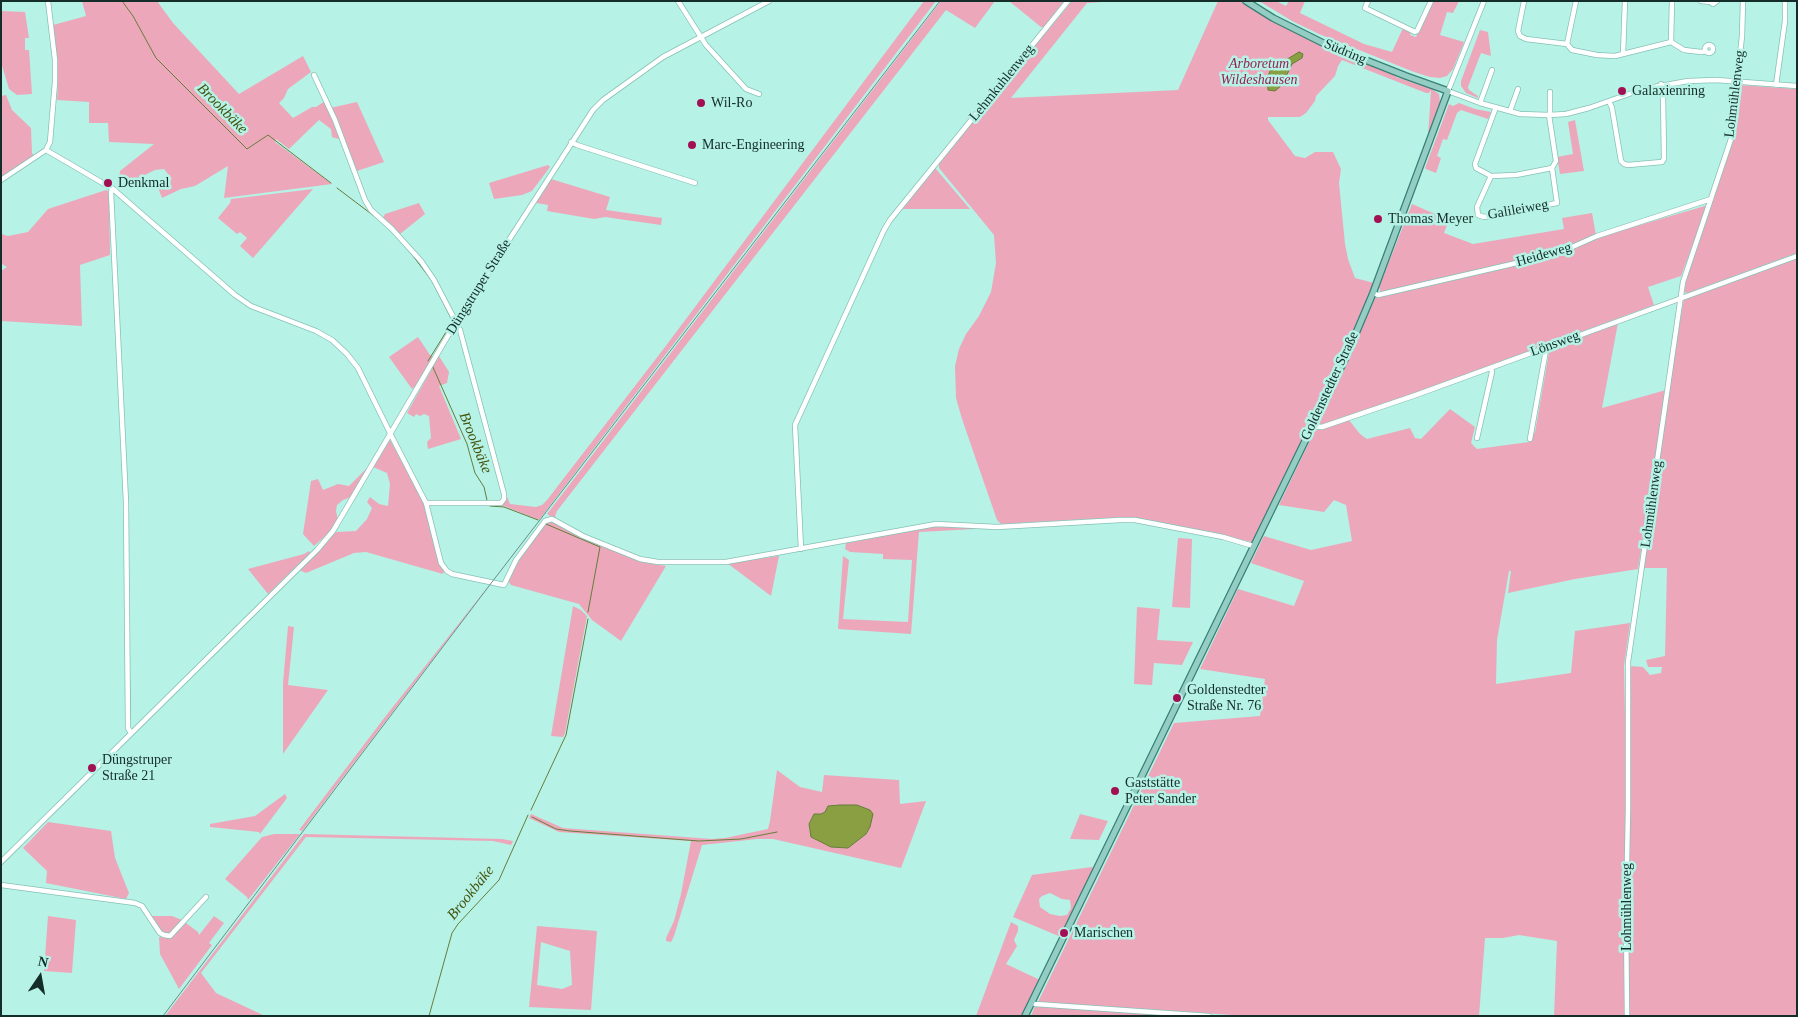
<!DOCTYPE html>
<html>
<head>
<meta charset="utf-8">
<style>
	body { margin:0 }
	#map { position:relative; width:1798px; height:1017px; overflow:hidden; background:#b6f2e6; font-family:Georgia,serif }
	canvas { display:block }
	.frame { position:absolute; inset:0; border:2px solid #142d28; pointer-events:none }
	.north { position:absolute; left:15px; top:952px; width:50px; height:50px; -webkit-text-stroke:4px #b6f2e6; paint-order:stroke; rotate:12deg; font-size:14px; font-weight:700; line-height:20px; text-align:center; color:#142d28 }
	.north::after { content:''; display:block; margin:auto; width:18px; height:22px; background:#142d28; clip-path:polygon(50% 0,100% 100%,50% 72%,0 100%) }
</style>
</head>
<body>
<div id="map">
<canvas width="1798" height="1017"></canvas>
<div class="frame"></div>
<div class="north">N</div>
</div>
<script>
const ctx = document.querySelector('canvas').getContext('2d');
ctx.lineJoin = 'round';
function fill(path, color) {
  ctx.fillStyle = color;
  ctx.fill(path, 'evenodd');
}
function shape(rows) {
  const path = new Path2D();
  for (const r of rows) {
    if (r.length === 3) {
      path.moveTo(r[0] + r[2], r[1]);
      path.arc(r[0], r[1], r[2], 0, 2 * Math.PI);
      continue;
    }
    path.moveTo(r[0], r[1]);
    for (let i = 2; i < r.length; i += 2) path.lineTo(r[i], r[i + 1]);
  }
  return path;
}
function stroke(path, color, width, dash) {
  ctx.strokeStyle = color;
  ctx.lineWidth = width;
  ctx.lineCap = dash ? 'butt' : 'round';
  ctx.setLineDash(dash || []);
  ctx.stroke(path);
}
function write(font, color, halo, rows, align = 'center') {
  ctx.font = font + ' Georgia,serif';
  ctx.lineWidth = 5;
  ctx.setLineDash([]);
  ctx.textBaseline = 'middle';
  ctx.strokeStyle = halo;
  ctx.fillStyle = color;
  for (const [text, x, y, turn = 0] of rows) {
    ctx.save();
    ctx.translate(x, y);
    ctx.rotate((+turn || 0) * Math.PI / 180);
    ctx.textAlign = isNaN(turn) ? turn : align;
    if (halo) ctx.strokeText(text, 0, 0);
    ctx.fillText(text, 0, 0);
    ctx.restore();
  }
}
fill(shape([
	[82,1,157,1,173,23,239,94,303,56,311,72,288,89,284,98,279,103,293,118,312,107,316,107,325,101,342,140,332,137,331,129,319,120,289,149,276,139,275,142,332,184,224,198,228,166,195,186,181,189,162,198,157,185,172,179,164,169,155,170,118,188,120,171,154,144,109,142,108,123,89,123,89,102,57,100,58,80,53,25,86,16],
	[924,1,936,1,539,520,504,506,490,506,505,500,506,494,510,504,536,507,542,505,547,500,665,347],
	[941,1,995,1,975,28,946,10,557,511,555,516,556,518,555,519,547,514],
	[1009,1,1064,1,1044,27,1041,27],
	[1072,1,1117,1,1087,3,1011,98,1178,90,1218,1,1240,1,1289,29,1322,45,1395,74,1396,77,1432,89,1439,94,1440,102,1424,152,1422,154,1428,137,1431,90,1429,93,1426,93,1342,60,1338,66,1335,76,1316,96,1315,101,1306,113,1300,117,1268,117,1268,120,1295,156,1305,158,1315,152,1333,152,1341,169,1339,183,1345,244,1348,259,1355,278,1374,283,1344,358,1252,542,1126,517,1001,524,997,520,962,419,956,398,955,366,959,349,966,334,979,316,991,292,996,263,994,235,939,168,939,162],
	[1259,1,1276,1,1286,6,1289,1,1305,1,1300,13,1364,44,1392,52,1403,28,1411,32,1410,35,1416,37,1433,1,1459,1,1453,13,1447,12,1440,35,1464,42,1453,69,1447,76,1440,78,1430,77,1414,72,1319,34,1292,21],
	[1,11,25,12,29,38,25,38,25,50,29,50,32,94,17,95,9,89,1,62],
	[1480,30,1488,32,1491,56,1481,53,1468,87,1469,90,1478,96,1478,98,1466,93,1461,86,1461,81],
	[1739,85,1797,89,1797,253,1688,293,1684,292,1686,281,1731,147,1735,127],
	[6,95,12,110,31,128,32,153,34,156,1,177,1,96],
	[357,102,384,162,357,171,330,108],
	[1459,103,1475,109,1491,112,1488,119,1461,110,1457,113,1447,140,1443,139,1437,156,1441,158,1436,173,1426,169,1425,168,1449,104,1453,106],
	[1575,120,1584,171,1560,174,1557,157,1573,154,1568,122],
	[548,165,550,167,532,191,522,195,494,199,489,183],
	[934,169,936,169,970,209,901,209],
	[551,179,610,197,606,210,662,218,661,225,605,217,594,219,547,211,548,205,536,203],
	[313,189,253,258,240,246,247,238,240,232,237,234,218,218,230,203,231,199],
	[106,190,109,192,110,255,80,265,82,326,1,321,1,271,7,267,2,264,1,259,1,234,8,236,28,232,48,209],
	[419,203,425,214,400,234,383,218,385,214],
	[1412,204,1449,220,1444,233,1473,244,1564,229,1562,218,1592,213,1596,235,1570,246,1511,263,1381,293,1379,287],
	[1708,205,1681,276,1648,287,1654,305,1415,393,1325,425,1319,424,1376,296,1521,263,1596,238],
	[1797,258,1797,1016,1629,1016,1628,937,1630,666,1643,667,1650,675,1661,673,1662,667,1648,667,1646,660,1665,656,1667,568,1644,568,1674,354,1684,299],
	[1618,323,1602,408,1666,390,1638,569,1575,579,1508,593,1511,571,1509,571,1497,640,1496,684,1571,673,1575,631,1630,623,1624,666,1627,810,1624,1016,1554,1016,1557,941,1519,935,1503,938,1485,938,1479,1016,1247,1016,1038,1002,1174,723,1260,716,1265,679,1200,669,1238,589,1294,606,1304,581,1251,563,1264,536,1311,550,1352,541,1346,505,1334,500,1324,512,1279,505,1315,430,1324,429,1349,420,1360,434,1367,439,1410,428,1415,438,1421,439,1450,409,1475,427,1471,443,1477,449,1529,442,1535,432,1550,347],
	[418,337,430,355,434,357,418,384,412,389,389,357],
	[439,356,449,372,447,383,439,386,461,439,428,449,427,442,431,438,429,416,424,414,420,416,416,414,414,417,407,413],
	[390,440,423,500,441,566,444,571,443,574,366,552,354,553,306,573,299,570,336,532,356,531,367,519,372,508,367,502,370,497,379,504,388,506,390,484,387,473,373,467],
	[370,465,351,497,343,500,337,505,336,511,338,520,332,530,314,546,303,534,311,481,318,479,323,490,338,484,349,486],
	[547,522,551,522,557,524,582,537,642,562,666,566,621,641,592,620,579,604,511,585,508,581,523,553],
	[934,526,993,528,919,532,911,634,838,629,843,556,849,560,843,619,908,622,912,560,883,559,883,554,850,552,845,549,846,543],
	[1178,538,1192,539,1190,608,1172,607],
	[309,551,310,553,268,594,248,569,304,554],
	[779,556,771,596,727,563],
	[490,584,302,831,299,830,385,717],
	[573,606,581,610,587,616,565,733,563,737,551,736],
	[1137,607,1160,609,1157,640,1193,642,1182,665,1154,663,1152,685,1134,684],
	[288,626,294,627,288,685,328,690,283,754,283,683],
	[777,770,800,787,822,792,824,775,899,780,900,804,926,801,901,868,773,839,757,839,702,845,674,936,671,942,666,941,666,938,674,921,681,894,691,841,559,832,529,818,531,814,563,828,712,839,725,838,768,829,770,821],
	[840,805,857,805,870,810,866,834,847,848,831,847,809,830,809,824,814,814,821,815,834,807],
	[285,794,287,798,260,834,259,832,210,827,210,824,255,816],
	[1080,814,1108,821,1099,840,1070,839],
	[48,822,111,831,115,858,129,893,126,899,46,883,47,871,23,848],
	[274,834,300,834,248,900,247,897,225,879,262,837],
	[304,834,502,839,513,841,511,845,493,841,306,837,201,973,216,993,265,1016,165,1016],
	[1092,867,1094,869,1061,937,1013,917,1032,875],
	[1050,893,1062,899,1070,900,1071,908,1067,915,1060,916,1050,914,1040,907,1039,899,1042,896],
	[48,916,76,920,72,973,44,971],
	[151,916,172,916,182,920,171,933,166,934,163,933],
	[214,916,224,923,209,943,212,945,179,989,160,954,159,937,171,938,186,923,198,932,199,935],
	[1011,922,1018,926,1018,931,1014,940,1017,946,1006,964,1040,980,1023,1016,976,1016],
	[537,926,597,931,591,1010,529,1007],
	[541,942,570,951,572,985,562,989,537,985],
	[1035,1006,1178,1016,1031,1016]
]), '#eca8ba');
const water = shape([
	[1299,52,1303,54,1302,58,1292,64,1282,85,1275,91,1268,90,1267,78,1271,69,1299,52],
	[840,805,857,805,870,810,873,814,870,827,866,834,848,848,831,847,811,837,809,824,814,814,821,814,825,812,828,806,840,805]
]);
fill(water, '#899f42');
stroke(water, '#667d3a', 1);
stroke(shape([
	[122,1,133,16,156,58,247,149,268,135,331,183],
	[337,188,378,219],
	[410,252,432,281,452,320,451,324,428,361],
	[432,365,467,444,475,473,484,487,487,500],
	[490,506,504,507,538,520],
	[546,524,600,547,588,612],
	[129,618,130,720],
	[531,810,566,735,588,619],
	[532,817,556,829,570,831,699,841,741,839,777,832],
	[429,1016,452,933,458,924,499,880,528,815]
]), '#667d3a', 1);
const minor = shape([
	[678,1,706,45,746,89,759,94],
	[1368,1,1365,8,1415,32,1417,31,1431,1],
	[1484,1,1448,91,1480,103,1520,114,1549,115,1566,114,1589,108,1643,89,1688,81,1716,80,1797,86],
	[1524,1,1518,31,1520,36,1526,39,1567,44],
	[1576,1,1567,44,1572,50,1597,55,1615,56,1623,54],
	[1625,1,1623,54,1671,42],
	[1672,1,1671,42,1684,50,1701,52,1706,51],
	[1701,1,1710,2],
	[1709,1,1713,4,1717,1],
	[1709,49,4],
	[314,75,335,120,365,200,371,210,392,229,421,261,434,280,460,330,504,494,504,499,501,503,426,503],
	[1776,85,1785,21,1785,1],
	[1550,92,1550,115],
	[1609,101,1612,108,1621,161,1624,164,1628,165,1662,162,1664,159,1663,93,1661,84],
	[1480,103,1492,70],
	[1496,107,1475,164,1476,168,1491,176,1477,207,1478,215,1484,217,1557,203,1552,168,1556,161,1549,115],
	[1510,111,1518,89],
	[571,142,577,145,695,183],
	[46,150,113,189,235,295,251,306,316,331,332,340,347,354,358,368,392,437,426,503,441,563,447,571,452,574,504,585,516,560,545,521,552,519,583,536,640,559,658,562,726,562,936,524,997,527,1120,520,1135,520,1223,537,1253,546],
	[1491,176,1516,175,1552,168],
	[1,180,46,150,50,142,55,82,55,60,48,1],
	[113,189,111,192,126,502,128,728,131,733],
	[1373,293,1378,295,1521,262,1570,248,1597,236,1711,199],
	[1312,426,1322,427,1416,395,1797,256],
	[1477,438,1492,372,1491,368],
	[1530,439,1546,350,1545,347],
	[801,549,795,425,884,230,890,220,1068,1],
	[1,862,317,550,333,531,456,322,593,110,603,100,663,57,769,1],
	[1,885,135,903,142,906,160,933,164,935,170,936,206,897],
	[1032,1002,1035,1004,1209,1016],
	[1627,1016,1626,915,1628,809,1628,662,1683,282,1731,139,1742,36,1743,1]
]);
const major = shape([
	[1025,1016,1345,359,1373,293,1448,91,1406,76,1325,44,1273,18,1246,1]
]);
stroke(minor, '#86c1b6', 6);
stroke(major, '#388074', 8);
stroke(minor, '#fff', 4.5);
stroke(major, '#94cdc4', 5.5);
stroke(shape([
	[163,1016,492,582,940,1]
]), '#669088', 1);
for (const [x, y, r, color] of [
	[1622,91,5,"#a21053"],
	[701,103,5,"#a21053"],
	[692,145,5,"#a21053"],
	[108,183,5,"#a21053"],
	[1378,219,5,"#a21053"],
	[1177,698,5,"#a21053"],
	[92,768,5,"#a21053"],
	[1115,791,5,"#a21053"],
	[1064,933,5,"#a21053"]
]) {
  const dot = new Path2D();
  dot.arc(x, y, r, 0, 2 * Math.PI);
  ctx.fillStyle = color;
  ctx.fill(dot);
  stroke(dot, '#b6f2e6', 2);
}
write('14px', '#142d28', '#b6f2e6', [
	["Südring",1345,52,23],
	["Lehmkuhlenweg",1002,83,-51],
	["Lohmühlenweg",1735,94,-83],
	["Galileiweg",1518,210,-10],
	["Heideweg",1544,255,-16],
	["Düngstruper Straße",479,287,-58],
	["Lönsweg",1555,344,-20],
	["Goldenstedter Straße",1330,386,-65],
	["Lohmühlenweg",1652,504,-82],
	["Lohmühlenweg",1627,907,-90]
]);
write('italic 14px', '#932250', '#b6f2e6', [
	["Arboretum",1259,64],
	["Wildeshausen",1259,80]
]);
write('14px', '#142d28', '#b6f2e6', [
	["Galaxienring",1632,91],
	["Wil-Ro",711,103],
	["Marc-Engineering",702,145],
	["Denkmal",118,183],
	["Thomas Meyer",1388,219],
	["Goldenstedter",1187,690],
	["Straße Nr. 76",1187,706],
	["Düngstruper",102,760],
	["Straße 21",102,776],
	["Gaststätte",1125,783],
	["Peter Sander",1125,799],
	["Marischen",1074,933]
], 'left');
write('italic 15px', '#44530e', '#b6f2e6', [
	["Brookbäke",222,109,45],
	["Brookbäke",475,443,68],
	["Brookbäke",471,893,-51]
]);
</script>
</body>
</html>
